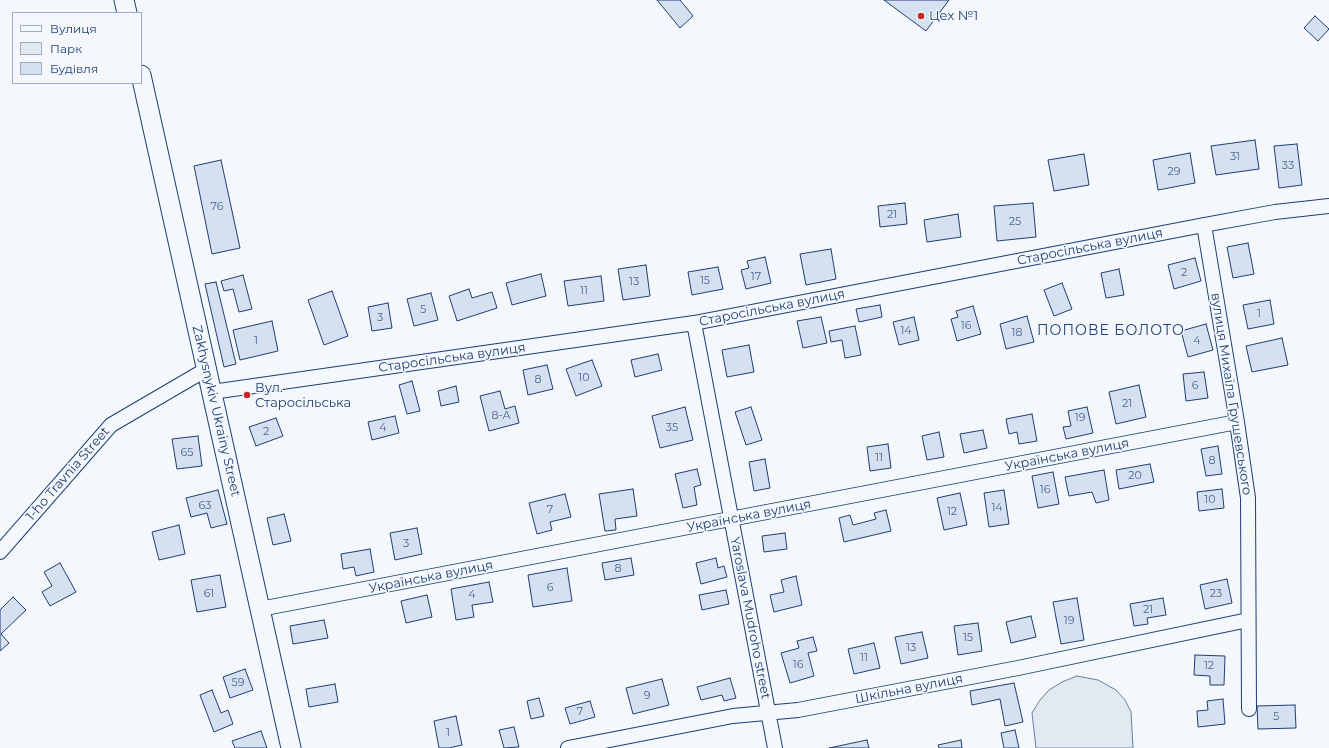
<!DOCTYPE html>
<html>
<head>
<meta charset="utf-8">
<style>
	body { margin:0 }
	#map { position:relative; width:1329px; height:748px; overflow:hidden; background:#f4f7fb; font-family:Montserrat,sans-serif }
	canvas { display:block }
	.legend { position:absolute; left:12px; top:12px; width:130px; height:72px; box-sizing:border-box; background:#f4f7fb; border:1px solid #9eadc5; margin:0; padding:5px 7px; list-style:none; font-size:12px; color:#1d3f73 }
	.legend li { display:flex; align-items:center; gap:8px; height:20px }
	.legend b { width:20px; border:1px solid #9eadc5 }
</style>
</head>
<body>
<div id="map">
<canvas width="1329" height="748"></canvas>
<ul class="legend">
<li><b style="height:5px;background:#f4f7fb"></b>Вулиця</li>
<li><b style="height:11px;background:#e3e9f0"></b>Парк</li>
<li><b style="height:11px;background:#d5e0f0"></b>Будівля</li>
</ul>
</div>
<script>
const ctx = document.querySelector('canvas').getContext('2d');
ctx.lineJoin = 'round';
function fill(path, color) {
  ctx.fillStyle = color;
  ctx.fill(path, 'evenodd');
}
function shape(rows) {
  const path = new Path2D();
  for (const r of rows) {
    path.moveTo(r[0], r[1]);
    for (let i = 2; i < r.length; i += 2) path.lineTo(r[i], r[i + 1]);
  }
  return path;
}
function stroke(path, color, width, dash) {
  ctx.strokeStyle = color;
  ctx.lineWidth = width;
  ctx.lineCap = dash ? 'butt' : 'round';
  ctx.setLineDash(dash || []);
  ctx.stroke(path);
}
function write(font, color, halo, rows, align = 'center') {
  ctx.font = font + ' Montserrat,sans-serif';
  ctx.lineWidth = 3;
  ctx.setLineDash([]);
  ctx.textBaseline = 'middle';
  ctx.strokeStyle = halo;
  ctx.fillStyle = color;
  for (const [text, x, y, turn = 0] of rows) {
    ctx.save();
    ctx.translate(x, y);
    ctx.rotate((+turn || 0) * Math.PI / 180);
    ctx.textAlign = isNaN(turn) ? turn : align;
    if (halo) ctx.strokeText(text, 0, 0);
    ctx.fillText(text, 0, 0);
    ctx.restore();
  }
}
const green = shape([
	[1077,676,1098,680,1116,690,1125,700,1131,712,1133,748,1036,748,1032,713,1040,700,1049,690,1062,682,1077,676]
]);
fill(green, '#e3e9f0');
stroke(green, '#687fa3', 1);
const building = shape([
	[657,0,680,0,693,16,680,28,657,0],
	[884,0,949,0,926,31,884,0],
	[1315,16,1329,29,1318,41,1304,28,1315,16],
	[1255,140,1259,169,1216,175,1211,146,1255,140],
	[1297,144,1302,185,1279,188,1274,146,1297,144],
	[1190,153,1195,183,1158,190,1153,160,1190,153],
	[1084,154,1089,185,1054,191,1048,160,1084,154],
	[221,160,240,248,212,254,194,166,221,160],
	[905,203,907,224,880,227,878,206,905,203],
	[1033,203,1036,237,997,241,994,206,1033,203],
	[958,214,961,237,927,242,924,220,958,214],
	[1248,243,1254,274,1233,278,1227,247,1248,243],
	[831,249,836,279,806,285,800,254,831,249],
	[765,257,771,283,746,289,741,270,749,268,747,261,765,257],
	[1195,258,1201,281,1174,289,1168,265,1195,258],
	[646,265,650,296,623,300,618,269,646,265],
	[718,267,723,289,692,295,688,272,718,267],
	[1119,269,1124,295,1106,298,1101,273,1119,269],
	[541,274,546,296,512,305,506,283,541,274],
	[243,275,252,309,239,312,233,289,224,291,221,281,243,275],
	[601,276,604,301,568,306,564,281,601,276],
	[216,282,236,364,224,367,205,284,216,282],
	[1062,283,1072,309,1054,316,1044,290,1062,283],
	[469,289,472,298,492,292,497,308,457,321,449,296,469,289],
	[332,291,348,336,324,345,308,300,332,291],
	[431,293,438,320,414,326,407,299,431,293],
	[1270,300,1274,324,1248,329,1243,305,1270,300],
	[388,303,392,328,372,331,368,307,388,303],
	[880,305,882,317,859,322,856,309,880,305],
	[973,306,981,334,957,341,951,319,958,317,956,311,973,306],
	[1027,316,1034,342,1006,349,1000,324,1027,316],
	[821,317,827,343,803,348,797,321,821,317],
	[914,317,919,340,899,345,893,322,914,317],
	[272,321,278,351,240,360,233,330,272,321],
	[1206,324,1213,350,1188,357,1181,331,1206,324],
	[855,326,861,355,845,358,842,340,831,342,829,331,855,326],
	[1282,338,1288,365,1252,372,1246,346,1282,338],
	[749,345,754,372,727,377,722,350,749,345],
	[658,354,662,370,635,377,631,360,658,354],
	[592,360,602,386,576,396,566,369,592,360],
	[547,365,553,389,528,395,523,370,547,365],
	[1204,372,1208,398,1186,401,1183,374,1204,372],
	[412,381,420,411,407,414,399,385,412,381],
	[1139,385,1146,417,1116,424,1109,392,1139,385],
	[456,386,459,402,441,406,438,391,456,386],
	[500,391,505,409,515,406,519,423,489,431,480,396,500,391],
	[685,407,693,440,660,448,652,416,685,407],
	[751,407,762,440,746,445,735,412,751,407],
	[1087,407,1093,433,1066,439,1063,427,1071,426,1068,411,1087,407],
	[1032,414,1037,441,1019,444,1017,432,1009,434,1006,419,1032,414],
	[395,416,399,433,372,440,368,422,395,416],
	[276,418,283,436,256,446,249,427,276,418],
	[983,430,987,448,964,453,960,434,983,430],
	[939,432,944,457,927,460,922,436,939,432],
	[198,436,202,466,177,469,172,439,198,436],
	[888,444,891,468,870,471,867,447,888,444],
	[1218,446,1222,474,1206,476,1201,449,1218,446],
	[765,459,770,488,754,491,749,462,765,459],
	[1150,464,1154,482,1119,489,1116,470,1150,464],
	[697,469,701,485,694,487,697,505,683,508,675,474,697,469],
	[1104,470,1109,500,1096,503,1092,492,1069,496,1065,477,1104,470],
	[1053,472,1059,504,1038,508,1032,476,1053,472],
	[633,489,637,516,615,519,616,530,605,531,599,494,633,489],
	[1222,489,1224,508,1199,511,1197,492,1222,489],
	[218,490,227,524,211,528,207,513,191,517,186,498,218,490],
	[1004,490,1009,524,989,527,984,493,1004,490],
	[960,493,967,525,944,530,937,498,960,493],
	[565,494,571,517,550,522,552,530,537,534,529,503,565,494],
	[886,510,891,531,844,542,839,518,850,515,853,525,876,519,874,513,886,510],
	[284,514,291,541,273,545,267,518,284,514],
	[179,525,185,554,159,560,152,532,179,525],
	[417,528,422,554,395,560,390,533,417,528],
	[785,533,787,549,764,552,762,536,785,533],
	[370,549,374,572,356,576,354,567,343,569,341,554,370,549],
	[631,558,634,575,605,580,602,563,631,558],
	[716,558,718,568,724,566,727,577,701,584,696,563,716,558],
	[60,563,76,592,50,606,42,592,52,586,44,572,60,563],
	[567,568,572,601,533,607,528,575,567,568],
	[220,575,226,607,197,612,191,580,220,575],
	[796,576,802,605,774,612,770,595,784,592,781,580,796,576],
	[1227,579,1232,603,1205,609,1200,585,1227,579],
	[489,582,493,602,472,605,474,617,456,620,451,589,489,582],
	[726,590,729,604,702,610,699,595,726,590],
	[427,595,432,617,406,623,401,601,427,595],
	[13,597,26,610,1,634,9,643,0,651,0,610,13,597],
	[1077,598,1084,640,1061,644,1053,602,1077,598],
	[1163,598,1166,615,1147,618,1148,624,1134,626,1130,604,1163,598],
	[1031,616,1036,637,1011,643,1006,622,1031,616],
	[324,620,328,638,293,644,290,626,324,620],
	[978,623,982,651,958,655,954,626,978,623],
	[922,632,928,658,901,664,895,637,922,632],
	[813,637,817,651,808,653,814,676,790,683,781,653,799,648,797,641,813,637],
	[874,643,880,668,854,674,848,649,874,643],
	[1195,655,1225,656,1224,685,1210,685,1210,676,1194,675,1195,655],
	[245,669,253,690,230,698,223,677,245,669],
	[730,678,736,698,724,701,722,695,701,700,697,687,730,678],
	[662,679,669,705,633,714,626,688,662,679],
	[1014,683,1023,722,1005,726,1000,699,972,705,970,691,1014,683],
	[335,684,338,702,309,707,306,689,335,684],
	[212,690,221,713,228,710,233,724,214,732,200,695,212,690],
	[539,698,544,716,531,719,527,701,539,698],
	[1223,699,1225,724,1198,727,1197,711,1208,710,1207,701,1223,699],
	[590,701,595,717,570,724,565,708,590,701],
	[1295,705,1296,728,1258,729,1257,706,1295,705],
	[456,716,462,745,449,748,439,748,434,721,456,716],
	[514,727,519,747,504,748,499,730,514,727],
	[1015,730,1019,748,1004,748,1001,733,1015,730],
	[261,731,267,748,235,748,232,741,261,731],
	[867,740,869,748,829,748,867,740],
	[961,740,962,748,939,748,938,745,961,740]
]);
fill(building, '#d5e0f0');
stroke(building, '#1d3f73', 1);
const street = shape([
	[1204,225,1237,422,1248,498,1249,709],
	[694,323,775,748],
	[0,552,111,425,207,369,212,392,694,323,1204,225,1275,212,1329,206],
	[260,609,1237,422],
	[568,748,733,716,798,710,1018,668,1248,620]
]);
const secondary = shape([
	[124,0,127,13],
	[141,75,291,748]
]);
stroke(street, '#1d3f73', 16);
stroke(secondary, '#1d3f73', 21);
stroke(street, '#f4f7fb', 14);
stroke(secondary, '#f4f7fb', 19);
for (const [x, y, r, color] of [
	[921,16,4,"#c62828"],
	[247,395,4,"#c62828"]
]) {
  const dot = new Path2D();
  dot.arc(x, y, r, 0, 2 * Math.PI);
  ctx.fillStyle = color;
  ctx.fill(dot);
  stroke(dot, '#f4f7fb', 1.5);
}
write('11px', '#4b6792', null, [
	["31",1235,157],
	["33",1288,166],
	["29",1174,172],
	["76",217,207],
	["21",892,215],
	["25",1015,222],
	["2",1184,273],
	["17",756,277],
	["15",705,281],
	["13",634,282],
	["11",584,291],
	["5",423,310],
	["1",1259,314],
	["3",380,318],
	["16",966,326],
	["14",906,331],
	["18",1017,333],
	["1",256,341],
	["4",1197,341],
	["10",584,378],
	["8",538,380],
	["6",1195,386],
	["21",1127,404],
	["8-А",501,416],
	["19",1080,418],
	["4",383,428],
	["35",672,428],
	["2",266,432],
	["65",187,453],
	["11",879,458],
	["8",1212,461],
	["20",1135,476],
	["16",1045,490],
	["10",1210,500],
	["63",205,506],
	["14",997,508],
	["7",550,510],
	["12",952,512],
	["3",406,544],
	["8",618,569],
	["6",550,588],
	["61",209,594],
	["23",1216,594],
	["4",472,595],
	["21",1148,610],
	["19",1069,621],
	["15",968,638],
	["13",911,648],
	["11",864,658],
	["16",798,665],
	["12",1209,666],
	["59",238,683],
	["9",647,696],
	["7",580,712],
	["5",1276,717],
	["1",448,733]
]);
write('13px', '#1d3f73', '#f4f7fb', [
	["Цех №1",929,16],
	["Вул.",255,388],
	["Старосільська",255,403]
], 'left');
write('13px', '#1d3f73', '#f4f7fb', [
	["Старосільська вулиця",1090,247,-11],
	["Старосільська вулиця",772,308,-11],
	["Старосільська вулиця",452,358,-8],
	["вулиця Михаїла Грушевського",1231,394,81],
	["Zakhysnykiv Ukrainy Street",216,411,77],
	["Українська вулиця",1067,455,-11],
	["1-ho Travnia Street",68,474,-49],
	["Українська вулиця",749,516,-11],
	["Українська вулиця",431,577,-11],
	["Yaroslava Mudroho street",750,618,79],
	["Шкільна вулиця",909,689,-11]
]);
ctx.letterSpacing = '1px';
write('14px', '#1d3f73', '#f4f7fb', [
	["ПОПОВЕ БОЛОТО",1111,331]
]);
ctx.letterSpacing = '0px';
</script>
</body>
</html>
